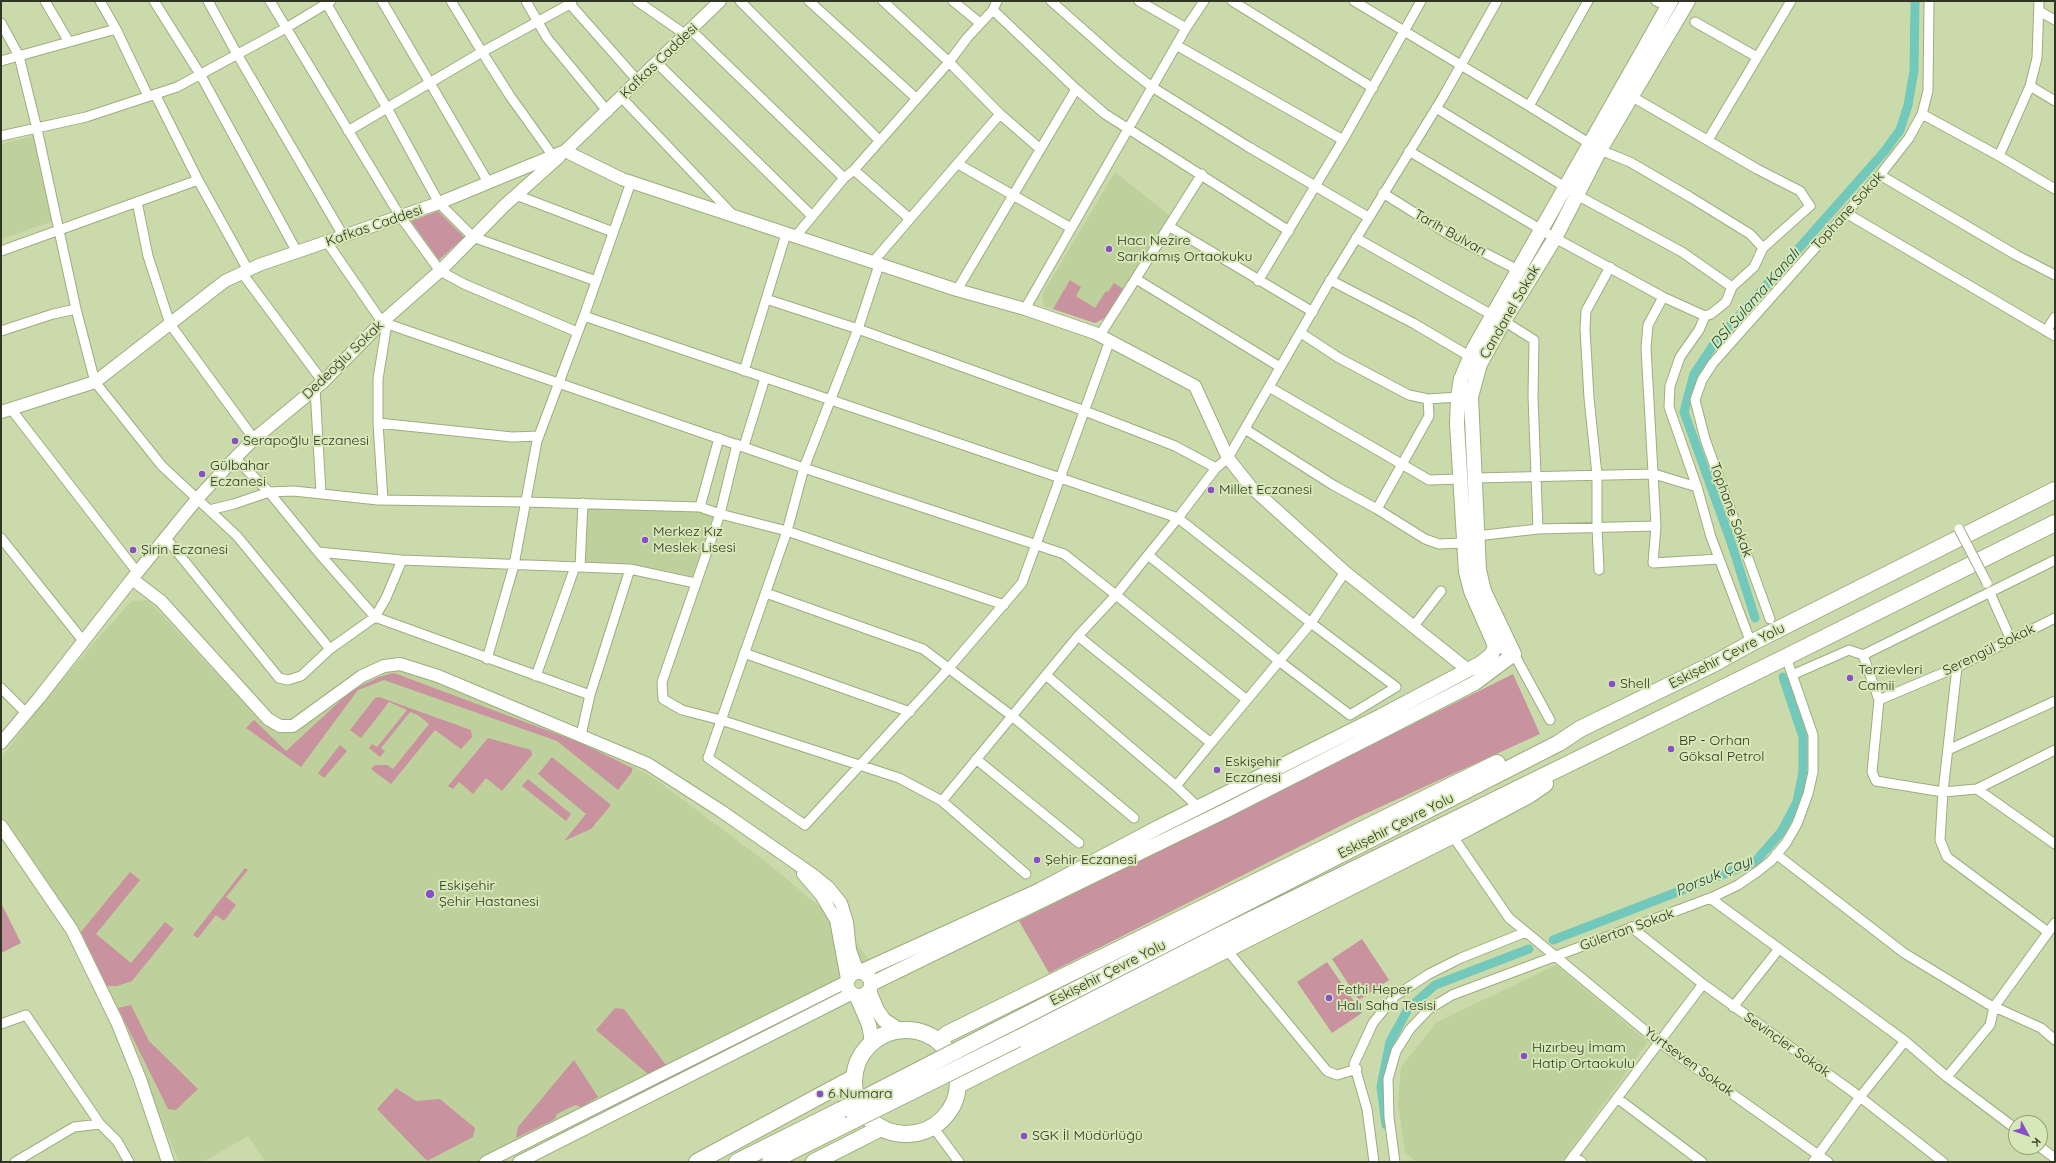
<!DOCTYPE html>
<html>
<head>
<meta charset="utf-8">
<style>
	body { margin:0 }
	#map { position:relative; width:2056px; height:1163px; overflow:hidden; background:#cadaab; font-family:Quicksand,sans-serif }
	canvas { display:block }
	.frame { position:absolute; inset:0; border:2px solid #303623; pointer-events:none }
	.north { position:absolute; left:2008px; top:1115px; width:40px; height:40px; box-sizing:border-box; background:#d7e8b8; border:1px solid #94a17c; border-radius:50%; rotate:130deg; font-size:11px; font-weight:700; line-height:16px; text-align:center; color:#303623 }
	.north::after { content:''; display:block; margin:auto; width:14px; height:18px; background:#884fc6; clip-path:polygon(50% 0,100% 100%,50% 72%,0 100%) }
</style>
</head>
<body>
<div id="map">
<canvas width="2056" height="1163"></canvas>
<div class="frame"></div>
<div class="north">K</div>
</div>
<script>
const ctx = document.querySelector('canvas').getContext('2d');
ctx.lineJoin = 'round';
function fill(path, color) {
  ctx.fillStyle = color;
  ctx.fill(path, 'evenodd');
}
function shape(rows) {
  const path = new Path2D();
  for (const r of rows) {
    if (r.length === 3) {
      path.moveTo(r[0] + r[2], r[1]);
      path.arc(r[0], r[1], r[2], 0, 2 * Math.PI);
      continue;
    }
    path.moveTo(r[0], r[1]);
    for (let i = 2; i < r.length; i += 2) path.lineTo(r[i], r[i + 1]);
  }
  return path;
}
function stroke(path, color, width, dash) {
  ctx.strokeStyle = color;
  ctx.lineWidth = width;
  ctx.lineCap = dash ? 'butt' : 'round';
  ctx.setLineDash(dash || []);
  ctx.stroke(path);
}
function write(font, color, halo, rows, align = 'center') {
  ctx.font = font + ' Quicksand,sans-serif';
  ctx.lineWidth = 4;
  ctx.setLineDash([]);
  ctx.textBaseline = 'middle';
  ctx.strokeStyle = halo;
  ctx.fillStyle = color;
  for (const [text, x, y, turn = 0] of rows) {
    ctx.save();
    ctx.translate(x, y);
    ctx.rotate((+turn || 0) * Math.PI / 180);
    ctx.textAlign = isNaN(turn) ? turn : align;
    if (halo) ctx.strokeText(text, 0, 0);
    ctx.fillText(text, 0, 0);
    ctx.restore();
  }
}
fill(shape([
	[34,136,53,221,1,239,1,144],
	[1115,172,1170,216,1105,318,1095,323,1044,306,1042,295],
	[588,508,697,512,714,517,692,576,631,564,583,563],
	[148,600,253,713,276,733,295,732,339,693,393,666,580,735,655,779,775,869,841,925,878,970,477,1162,266,1162,248,1136,203,1162,180,1162,175,1153,77,928,1,817,1,758,45,700,107,628,132,601],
	[1556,965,1648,1042,1562,1162,1416,1162,1405,1152,1398,1104,1401,1067,1437,1022]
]), '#bed09b');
fill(shape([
	[438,211,464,237,439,260,411,221],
	[1070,280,1081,287,1076,296,1095,308,1106,291,1108,292,1114,283,1123,289,1105,318,1095,323,1053,309],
	[394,673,581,743,632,768,632,772,618,790,557,741,384,680,358,690,301,767,246,728,254,720,286,751,351,691,379,677],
	[1513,674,1540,734,1356,818,1049,973,1019,921],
	[379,697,471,730,472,737,461,749,435,730,391,784,371,769,375,765,387,765,393,769,429,724,418,715,410,712,381,748,385,751,380,757,369,748,372,744,377,747,407,710,389,702,361,738,350,730,375,698],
	[488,738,531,750,532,755,502,791,486,778,473,794,459,782,453,789,448,786],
	[340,745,347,751,324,778,318,773],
	[552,757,611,805,591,829,564,841,586,814,538,774],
	[528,779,571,814,566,821,522,786],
	[245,868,248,870,226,897,236,905,224,921,216,915,198,938,193,935],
	[130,872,140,880,96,934,131,963,165,922,174,929,132,981,117,986,107,986,81,932],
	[1,903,21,943,1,953],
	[1362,939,1389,980,1359,1000,1332,959],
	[1327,962,1362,1013,1332,1033,1297,982],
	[131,1005,149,1041,198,1089,176,1110,168,1109,118,1008],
	[615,1008,624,1009,666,1065,648,1074,596,1030],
	[574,1060,598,1097,581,1107,575,1105,557,1114,555,1119,516,1138,518,1127],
	[396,1088,416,1101,440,1099,475,1128,473,1137,427,1161,377,1109]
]), '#c9929f');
stroke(shape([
	[1755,618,1731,542,1684,412,1694,374,1714,344,1884,152,1900,130,1908,105,1914,71,1915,1],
	[1553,940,1755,862,1781,832,1797,802,1803,772,1803,737,1783,677],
	[1386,1125,1381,1087,1390,1042,1408,1009,1435,985,1529,949]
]), '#71c8bb', 9);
const street = shape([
	[45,1,69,42],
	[100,1,116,29,148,96],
	[154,1,200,74,297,252],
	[208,1,237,54,344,237],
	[270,1,400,216,440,271,464,284,577,332],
	[325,1,387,108,482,52,510,96,553,156],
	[382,1,488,182],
	[451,1,482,52,570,4],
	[526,1,547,38,608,112],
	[572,1,570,4,638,81],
	[637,1,686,35],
	[740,1,879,140],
	[809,1,916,98],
	[953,1,980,23],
	[997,1,993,10,967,38,949,62,1000,114,1039,148],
	[1051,1,1120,62,1152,87,1247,146,1368,217],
	[1139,1,1186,28],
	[1232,1,1373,88],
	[1354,1,1529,106,1588,1],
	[1656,1,1667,6],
	[993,10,1076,89,1105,114,1289,231],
	[2039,11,2055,20],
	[1695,22,1757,57],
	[1,23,19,56,37,129,76,309,95,382,162,466,237,536,330,649,375,617,590,695,630,569,695,583],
	[691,30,844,178],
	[1176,45,1343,140],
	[1,61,116,29],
	[657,63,812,216],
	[2030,86,2055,101],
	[155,94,198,180],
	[1631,96,1757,169,1800,191,1810,206,1763,248],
	[621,97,733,215],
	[1529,106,1600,150,1630,162,1690,197,1750,234,1763,248,1754,267,1732,287,1682,252,1577,195],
	[1436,108,1565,187],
	[1922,114,1999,156,2055,189],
	[348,131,387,108,439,203,473,237,596,281],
	[1,136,86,117,177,87,286,28,331,1],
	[1708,140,1791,1],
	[1409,151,1555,238,1663,297,1705,316],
	[1999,156,2030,86,2037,58,2039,1],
	[958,164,1071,228],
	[854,170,910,219],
	[1880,175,2016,255,2055,275],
	[1383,193,1448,234,1518,270],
	[516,195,613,232],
	[137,202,148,256,170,324,254,439],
	[1846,213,2055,336],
	[1170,227,1313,312],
	[795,237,844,178,854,170,949,62,883,1],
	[1356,238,1492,315],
	[327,242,382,322,804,468,1064,554,1116,595,1078,636,1211,743,1311,623,1345,572],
	[1,251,198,180,248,270],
	[872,263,1000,114],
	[879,265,858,329,804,468,787,531,708,758,805,825,949,668,1022,583,1110,340],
	[242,273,323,382],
	[1136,279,1280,367],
	[1330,280,1413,323,1469,356],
	[1258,281,1343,140,1421,1],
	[957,290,1076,89],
	[1663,297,1648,325,1646,348,1656,526,1653,563,1719,559],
	[766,299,858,329,1085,411,1175,446,1216,468],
	[1025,309,1186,28,1204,1],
	[584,316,631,182],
	[1504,321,1534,340,1533,396,1538,529,1656,526],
	[387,323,378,379,378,423,512,437,539,436],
	[1,331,53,314,76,309],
	[2046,331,2055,317],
	[1301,333,1339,358,1409,395,1428,399,1458,397],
	[1100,335,1202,174],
	[744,371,786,234],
	[1269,387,1429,480,1459,479],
	[315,388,321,493],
	[11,409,137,572],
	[378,423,383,500],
	[1245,429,1333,485,1377,509,1425,539,1439,544,1463,543],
	[744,446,765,378],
	[235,458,269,492,294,491,378,500,525,502,700,507,720,514,737,444],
	[1474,478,1654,474,1697,487,1711,537,1751,643],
	[1697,487,1669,407,1670,386,1680,357,1699,330,1705,316,1711,314,1726,302,1732,287],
	[700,507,719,438],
	[1377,509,1429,416,1428,399],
	[209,510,234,504,269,492,318,552,375,617,386,598,402,560],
	[1178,518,1311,623,1396,687,1350,715,1279,661,1148,555,1178,518],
	[1476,536,1538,529],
	[165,537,279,678,288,680,301,676,330,649],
	[1,538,84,642],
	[318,552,402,560,630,569],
	[1148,555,1116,595,1247,700],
	[580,567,583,503],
	[1599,570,1597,527,1597,475,1589,398,1585,329,1586,311,1610,267],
	[766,593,923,649,1012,716,1134,818],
	[1990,593,2011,640],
	[1004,605,787,531,720,514,662,682,663,699,682,710,721,720,899,778,942,801,1026,874],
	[1770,619,1705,439,1695,400,1702,380,1713,363,1880,175,1909,138,1922,114,1928,91,1929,1],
	[1413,627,1441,591],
	[1495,646,1514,654,1550,720],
	[744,653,910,712],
	[1863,655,1879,700,1872,772,1876,781,1943,792,1957,667],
	[487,659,514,565,537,441,584,316,1178,518,1216,468,1228,458,1327,286,1443,97,1497,1],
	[1046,675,1176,786,1199,808],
	[1792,675,1849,650,1863,655,2055,560],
	[536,676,575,567],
	[1,688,26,713],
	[1879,700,1957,667,2055,618],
	[581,735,590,695],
	[1948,750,2055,701],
	[976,759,1079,843],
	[1176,786,1211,743],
	[1977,789,2055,750],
	[942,801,1078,636],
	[1452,835,1509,918,1526,932],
	[1776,854,1904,953,1988,1004,2041,1028,2055,1040],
	[1710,898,1905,1041,1947,1077,2016,1129],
	[1631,927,1703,984,1860,1097,1943,1162],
	[2048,932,1947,857,1940,840,1943,792,1977,789,2055,844],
	[1227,950,1327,1071,1337,1075,1357,1069],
	[1733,1007,1778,950],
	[1,1024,26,1015,100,1124],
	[1947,1077,1990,1025,1994,1007,2055,923],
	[1617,1098,1702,1162],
	[933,1127,959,1162],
	[2040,1147,2055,1158],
	[1573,1156,1582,1162],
	[15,1162,74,1127,100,1124,117,1141,129,1162],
	[1374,1162,1367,1109,1354,1064,1373,1023,1395,996,1429,974,1461,958,1526,932,1659,1042,1828,1162],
	[1395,1162,1389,1117,1388,1079,1396,1051,1410,1029,1429,1009,1452,995,1713,897,1738,885,1757,872,1771,861,1786,843,1797,824,1808,794,1813,772,1813,735,1786,657],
	[1569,1162,1703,984],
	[1813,1162,1860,1097,1905,1041]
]);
const secondary = shape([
	[565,151,622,179,957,290,1025,309,1095,333,1195,386,1228,458,1251,487,1345,572,1468,670],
	[1,412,95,382,225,281,259,265,439,203,565,151,720,1],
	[132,579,197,499,235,458,254,439,323,382,382,322,440,271,505,205,559,157],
	[1,743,39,698,132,579,161,601,268,719,280,726,293,726,362,676,384,666,400,664,438,676,648,764,721,811,813,875,829,888,841,903,847,922,850,950,858,972],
	[1,826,72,930,117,1022,140,1079,168,1162],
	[803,874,821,895,836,920,847,979],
	[486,1162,846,982],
	[519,1162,851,994]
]);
const primary = shape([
	[859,984,12],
	[860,972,1040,890,1159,827,1381,716,1481,663,1492,654,1495,646,1471,591,1466,572,1457,424,1458,397,1461,379,1474,348,1671,1],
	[871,984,1227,810,1386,729,1475,683,1514,654,1484,591,1479,570,1471,397,1480,364,1504,321,1555,238,1600,150,1688,1],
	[869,991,877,1010,884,1020,899,1030],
	[857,997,869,1025,872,1042]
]);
const highway = shape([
	[906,1082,52],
	[993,1032,1559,743,1580,729,1715,663,1751,643,2055,490],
	[1017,1039,1216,937,1786,657,2055,523],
	[938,1041,947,1034,1497,763],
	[958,1085,1469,827,1529,795,1545,784],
	[697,1162,853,1078],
	[737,1162,841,1110],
	[770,1162,854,1120],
	[814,1162,881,1128]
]);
stroke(street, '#9dad7f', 11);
stroke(secondary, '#9dad7f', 14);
stroke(primary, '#9dad7f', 16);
stroke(highway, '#9dad7f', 18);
stroke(street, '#fff', 9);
stroke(secondary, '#fff', 12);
stroke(primary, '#fff', 14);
stroke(highway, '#fff', 16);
const streetBridge = shape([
	[1959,529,1987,583]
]);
const highwayBridge = shape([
	[841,1110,993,1032],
	[854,1120,1017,1039]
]);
stroke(streetBridge, '#9dad7f', 11, []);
stroke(highwayBridge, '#9dad7f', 18, []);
stroke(streetBridge, '#fff', 9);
stroke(highwayBridge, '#fff', 16);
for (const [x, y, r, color] of [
	[1109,249,4,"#884fc6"],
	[235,441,4,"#884fc6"],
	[202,474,4,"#884fc6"],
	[1211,490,4,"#884fc6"],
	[645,540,4,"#884fc6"],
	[133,550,4,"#884fc6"],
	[1850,678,4,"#884fc6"],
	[1612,684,4,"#884fc6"],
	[1671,749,4,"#884fc6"],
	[1217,770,4,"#884fc6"],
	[1037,860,4,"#884fc6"],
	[430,894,5,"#884fc6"],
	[1329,998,4,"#884fc6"],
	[1524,1056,4,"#884fc6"],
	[820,1094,4,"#884fc6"],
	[1024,1136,4,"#884fc6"]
]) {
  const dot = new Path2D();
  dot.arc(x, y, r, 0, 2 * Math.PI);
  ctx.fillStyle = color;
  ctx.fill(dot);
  stroke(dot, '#d7e8b8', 1.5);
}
write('14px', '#303623', '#d7e8b8', [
	["Kafkas Caddesi",659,61,-44],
	["Tophane Sokak",1848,211,-48],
	["Kafkas Caddesi",374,226,-19],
	["Tarih Bulvarı",1450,233,29],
	["Candanel Sokak",1510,312,-60],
	["Dedeoğlu Sokak",343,360,-44],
	["Tophane Sokak",1731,510,70],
	["Serengül Sokak",1989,650,-26],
	["Eskişehir Çevre Yolu",1727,656,-27],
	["Eskişehir Çevre Yolu",1396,826,-27],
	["Gülertan Sokak",1627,930,-20],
	["Eskişehir Çevre Yolu",1108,973,-27],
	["Sevinçler Sokak",1787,1045,35],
	["Yurtseven Sokak",1689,1062,36]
]);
write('14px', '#303623', '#d7e8b8', [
	["Hacı Nezire",1117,241],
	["Sarıkamış Ortaokuku",1117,257],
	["Serapoğlu Eczanesi",243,441],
	["Gülbahar",210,466],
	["Eczanesi",210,482],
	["Millet Eczanesi",1219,490],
	["Merkez Kız",653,532],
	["Meslek Lisesi",653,548],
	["Şirin Eczanesi",141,550],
	["Terzievleri",1858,670],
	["Camii",1858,686],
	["Shell",1620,684],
	["BP - Orhan",1679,741],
	["Göksal Petrol",1679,757],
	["Eskişehir",1225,762],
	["Eczanesi",1225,778],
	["Şehir Eczanesi",1045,860],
	["Eskişehir",439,886],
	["Şehir Hastanesi",439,902],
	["Fethi Heper",1337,990],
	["Halı Saha Tesisi",1337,1006],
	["Hızırbey İmam",1532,1048],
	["Hatip Ortaokulu",1532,1064],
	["6 Numara",828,1094],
	["SGK İl Müdürlüğü",1032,1136]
], 'left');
write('italic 15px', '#143d38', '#d7e8b8', [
	["DSİ Sulama Kanalı",1755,299,-49],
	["Porsuk Çayı",1714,876,-23]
]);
</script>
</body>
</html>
